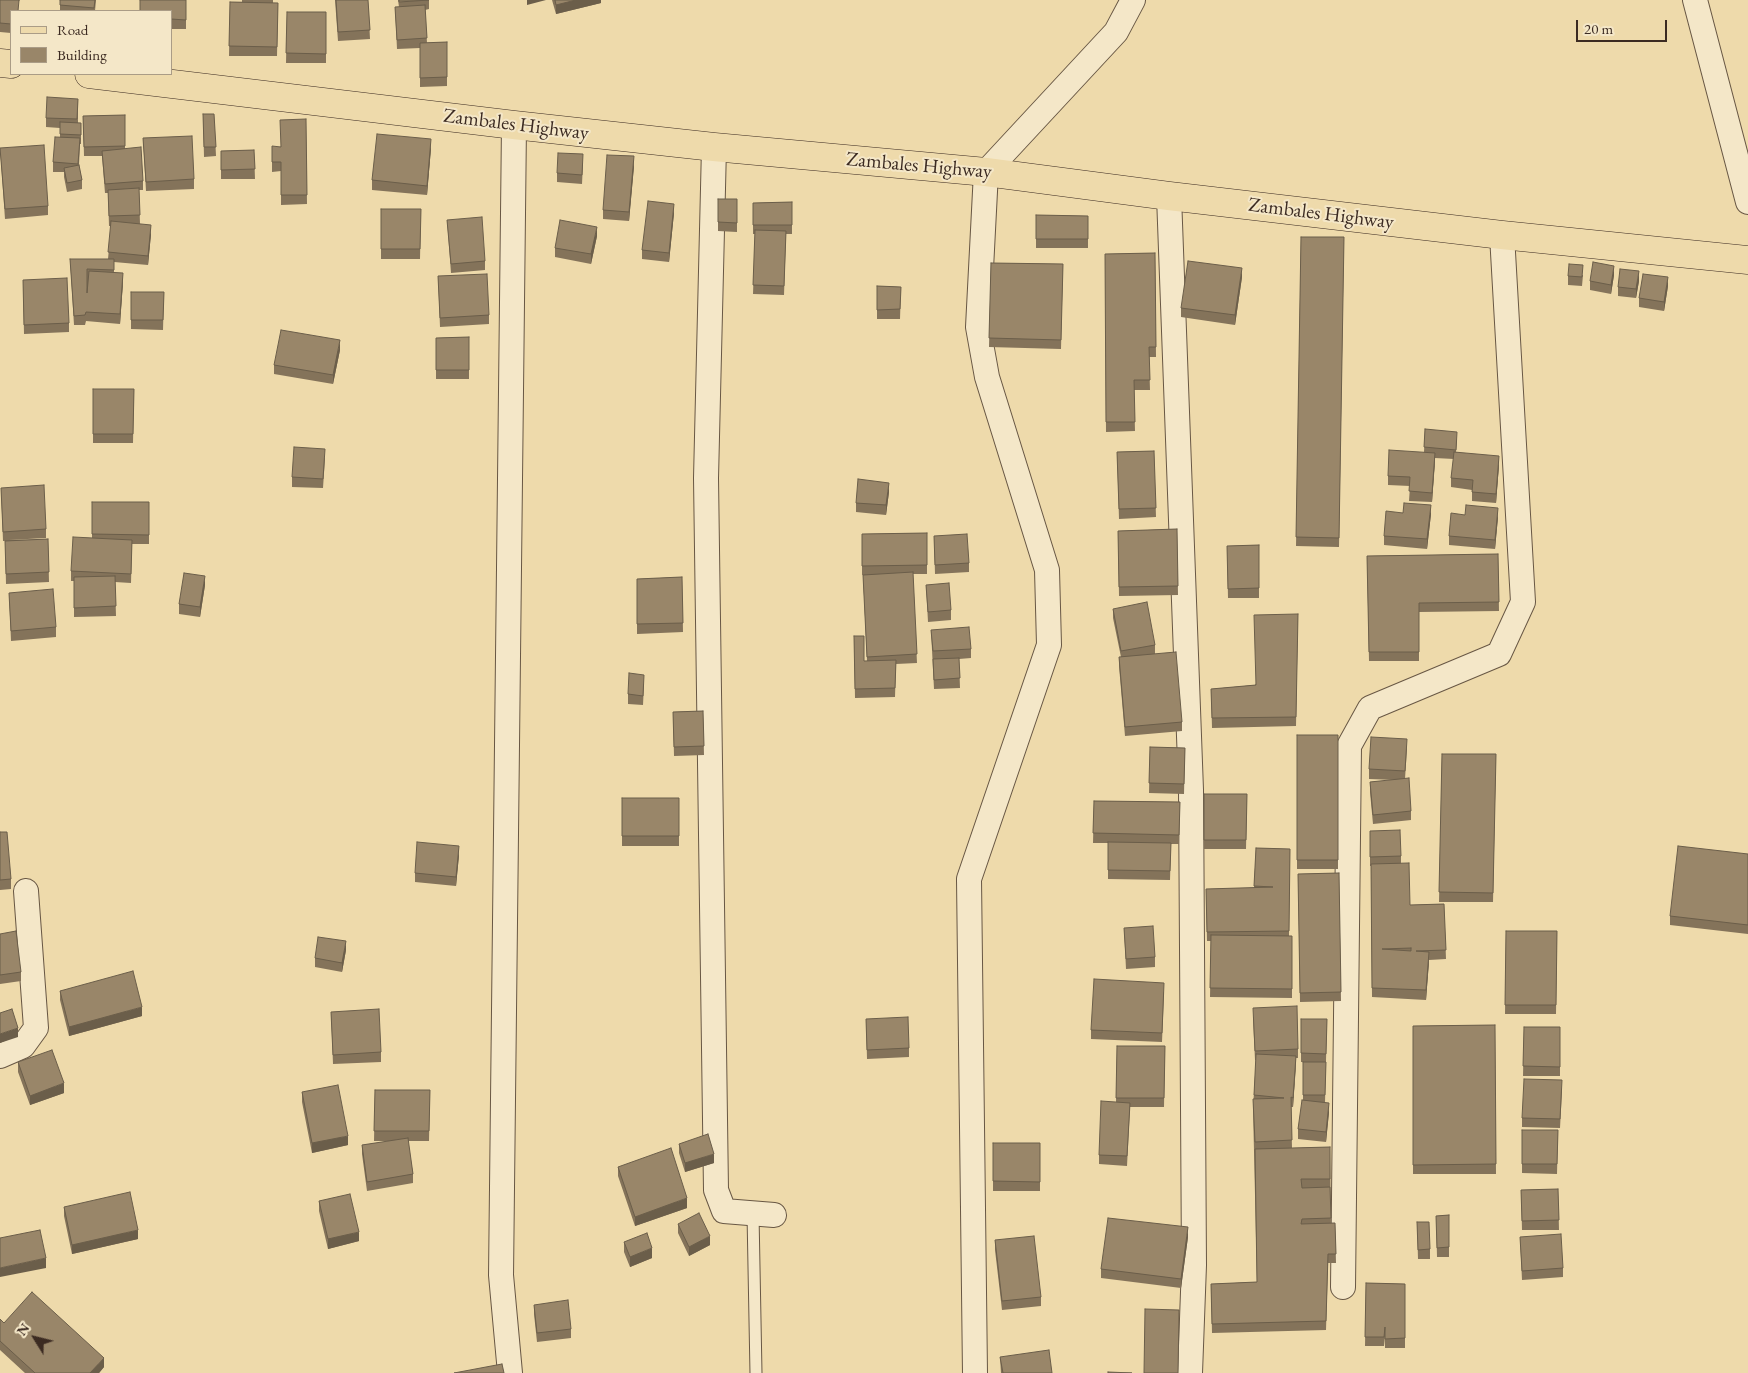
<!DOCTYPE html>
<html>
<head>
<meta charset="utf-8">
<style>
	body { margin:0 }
	#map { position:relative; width:1748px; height:1373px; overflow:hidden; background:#eedaab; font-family:"EB Garamond",serif }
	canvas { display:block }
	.legend { position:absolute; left:10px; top:10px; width:162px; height:65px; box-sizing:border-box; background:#f4e7c8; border:1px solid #aa9c86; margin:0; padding:6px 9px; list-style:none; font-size:15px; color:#3c2b22 }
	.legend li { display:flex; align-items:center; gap:10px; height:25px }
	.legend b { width:25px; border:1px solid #aa9c86 }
	.north { position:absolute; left:10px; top:1313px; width:50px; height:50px; -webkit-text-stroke:4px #f4e7c8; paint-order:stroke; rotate:306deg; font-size:14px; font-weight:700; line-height:20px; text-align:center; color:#3c2b22 }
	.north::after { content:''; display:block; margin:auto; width:18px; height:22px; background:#3c2b22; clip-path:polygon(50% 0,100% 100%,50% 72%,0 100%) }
	.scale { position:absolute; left:1576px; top:20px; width:91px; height:22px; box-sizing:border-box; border:2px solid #3c2b22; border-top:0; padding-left:6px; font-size:15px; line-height:18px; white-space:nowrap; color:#3c2b22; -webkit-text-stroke:4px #f4e7c8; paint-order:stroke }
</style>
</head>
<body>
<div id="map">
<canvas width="1748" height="1373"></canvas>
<ul class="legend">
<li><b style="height:6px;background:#eedaab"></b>Road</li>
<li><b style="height:14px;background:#998669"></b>Building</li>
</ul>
<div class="north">N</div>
<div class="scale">20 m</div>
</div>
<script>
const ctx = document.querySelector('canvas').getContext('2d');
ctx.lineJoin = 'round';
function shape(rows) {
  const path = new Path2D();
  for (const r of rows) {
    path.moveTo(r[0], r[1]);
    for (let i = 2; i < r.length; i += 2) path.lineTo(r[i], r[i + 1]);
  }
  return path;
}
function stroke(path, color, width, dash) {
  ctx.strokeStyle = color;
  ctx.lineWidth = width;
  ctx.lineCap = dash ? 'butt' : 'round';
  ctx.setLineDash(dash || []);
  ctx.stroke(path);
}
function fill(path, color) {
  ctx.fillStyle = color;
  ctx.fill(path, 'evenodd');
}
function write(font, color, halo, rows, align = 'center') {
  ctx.font = font + ' "EB Garamond",serif';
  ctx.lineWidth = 4;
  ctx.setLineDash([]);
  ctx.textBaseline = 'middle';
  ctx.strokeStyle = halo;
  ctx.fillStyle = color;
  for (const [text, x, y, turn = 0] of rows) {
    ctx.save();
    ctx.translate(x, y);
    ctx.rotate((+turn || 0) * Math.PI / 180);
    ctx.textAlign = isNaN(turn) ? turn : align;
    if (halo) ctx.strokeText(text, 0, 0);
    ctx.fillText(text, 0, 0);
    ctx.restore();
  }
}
const service = shape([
	[753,1214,756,1373]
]);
const minor = shape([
	[1695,0,1748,202],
	[714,147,706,478,716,1190,724,1211,774,1215],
	[1169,196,1191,790,1194,1265,1190,1373],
	[0,1056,23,1046,36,1028,26,891],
	[1343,1287,1349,746,1370,708,1499,654,1523,602,1502,235],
	[510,1373,501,1275,514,125],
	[975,1373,969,879,1049,645,1047,570,987,377,978,327,986,172,1116,32,1133,0]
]);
const primary = shape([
	[0,63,11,64],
	[89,74,514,125,714,147,986,172,1169,196,1502,235,1748,260]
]);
stroke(service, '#685744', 13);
stroke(minor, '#685744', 26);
stroke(primary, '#3c2b22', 29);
stroke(service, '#f4e7c8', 11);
stroke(minor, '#f4e7c8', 24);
stroke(primary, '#eedaab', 28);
fill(shape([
	[0,0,20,0,11,11,11,33,0,32],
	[60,0,96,0,95,11,60,11],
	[186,0,186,29,171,29,171,11],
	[242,0,273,0,273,3,278,3,277,56,229,56,230,2,242,2],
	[335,0,368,0,370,39,338,41],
	[398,0,429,0,429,9,425,10,427,43,447,42,447,86,420,87,420,48,397,49,395,7,399,7],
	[552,0,601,0,601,3,556,14],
	[287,12,326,12,326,63,286,63],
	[78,99,78,123,81,123,81,144,80,144,79,165,82,180,82,189,67,192,64,177,64,172,53,172,53,162,60,137,60,128,46,127,46,118],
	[203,114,214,114,216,156,204,157],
	[125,115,125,149,143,181,143,190,139,190,140,224,151,234,148,265,114,262,114,272,123,282,120,324,86,321,85,325,74,325,70,259,108,259,111,226,109,226,108,193,105,193,102,156,84,156,83,116],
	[306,119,307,204,281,205,281,171,272,172,272,156],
	[143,138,194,179,194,189,146,191],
	[0,148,48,206,48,215,5,219],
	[431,148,427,195,372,190,372,180],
	[254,150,255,179,221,179,221,151],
	[583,163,582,184,557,182,557,173],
	[634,166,629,221,603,219,603,210],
	[718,199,737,199,737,232,718,231],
	[792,202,792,234,786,234,784,295,753,294,755,234,753,234,753,203],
	[381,209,421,209,420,259,381,259],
	[674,213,669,262,642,259,642,250],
	[1036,215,1088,216,1088,248,1036,248],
	[447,220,485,261,485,270,451,273],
	[597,236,591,264,555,257,555,248],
	[1301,237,1344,237,1339,547,1296,546],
	[1155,253,1156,357,1149,357,1150,390,1134,390,1135,431,1106,432,1105,254],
	[991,263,1063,264,1061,349,989,347],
	[1583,275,1582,286,1568,285,1568,276],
	[1614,275,1611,294,1590,290,1590,281],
	[438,276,489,315,489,324,440,327],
	[1242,277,1235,325,1181,317,1181,308],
	[23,280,69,323,69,332,24,334],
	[1639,281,1636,298,1618,296,1618,287],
	[877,286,901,287,900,319,877,319],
	[1668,286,1664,311,1639,307,1639,298],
	[131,292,164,292,163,330,131,329],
	[469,337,469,379,436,379,436,338],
	[340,350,333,384,274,374,274,365],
	[93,389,134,389,133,443,93,443],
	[1425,429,1457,441,1456,452,1499,465,1496,503,1472,501,1472,490,1451,487,1451,478,1454,459,1435,458,1432,502,1409,501,1410,486,1388,485,1388,476,1424,452],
	[1154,451,1156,517,1119,519,1117,452],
	[325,458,323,488,292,487,292,477],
	[1,488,46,529,46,538,9,540,48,539,49,582,6,584,5,541,3,541],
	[889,492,886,515,856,512,856,503],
	[92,502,149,502,149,544,132,544,131,583,115,582,116,616,74,617,74,581,71,581,71,571,92,538],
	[1431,514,1427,549,1384,545,1384,536],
	[1498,517,1495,549,1449,545,1449,536],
	[1177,529,1178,595,1119,596,1118,531],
	[927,533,927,574,913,574,917,663,896,664,895,697,855,698,854,636,864,661,867,661,863,575,867,575,862,575,862,534],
	[934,536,969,563,969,572,935,574],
	[1259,545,1259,598,1228,598,1227,546],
	[1498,554,1499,611,1419,612,1419,661,1369,661,1367,556],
	[682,577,683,632,637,634,637,579],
	[205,585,200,617,179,614,179,604],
	[926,585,951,610,951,620,928,622],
	[9,593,56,627,56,637,11,641],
	[1113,609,1155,645,1155,654,1182,722,1182,731,1125,736,1119,666,1119,657,1121,657,1113,618],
	[1298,614,1296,726,1212,728,1211,689,1255,685],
	[931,630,971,649,971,658,959,659,960,688,934,689],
	[644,684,643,705,628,704,628,694],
	[703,711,704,755,674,756,673,712],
	[1297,735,1338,735,1338,869,1297,869],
	[1150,747,1185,748,1184,794,1149,793],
	[1407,748,1405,779,1411,811,1411,820,1373,824,1370,792,1370,782,1395,780,1369,779,1369,769],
	[1442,754,1496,754,1493,902,1439,902],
	[1204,794,1247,794,1246,849,1204,849],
	[622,798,679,798,679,846,622,846],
	[1094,801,1180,802,1179,844,1171,844,1170,880,1108,879,1108,843,1093,843],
	[1370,831,1401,856,1401,863,1410,905,1444,904,1446,959,1429,960,1426,1000,1372,997,1371,866,1370,866],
	[0,832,11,879,11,889,0,890],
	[1256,848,1290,849,1289,936,1292,936,1292,998,1210,997,1211,941,1207,941,1206,889,1254,888],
	[1748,854,1748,934,1670,925,1670,916],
	[459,855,456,886,415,882,415,873],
	[1339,873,1341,1001,1300,1002,1298,874],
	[1124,928,1155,957,1155,967,1126,969],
	[1506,931,1557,931,1556,1014,1505,1014],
	[0,934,21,972,21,981,0,984],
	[346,950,342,972,315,967,315,958],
	[60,991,142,1016,69,1036,60,1000],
	[1164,992,1162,1042,1091,1039,1091,1030],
	[331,1012,381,1052,381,1062,333,1064],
	[1253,1017,1298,1049,1298,1058,1296,1058,1293,1107,1291,1107,1292,1148,1330,1147,1331,1224,1335,1223,1336,1263,1328,1263,1326,1330,1212,1333,1211,1284,1257,1282,1253,1108,1256,1060,1255,1060],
	[866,1019,909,1048,909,1057,867,1059],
	[1301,1019,1327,1019,1325,1103,1329,1112,1326,1142,1298,1139,1298,1129,1303,1100,1303,1062,1301,1062],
	[1495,1025,1496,1174,1413,1174,1413,1026],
	[1524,1027,1560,1027,1560,1076,1523,1076],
	[1117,1046,1165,1046,1164,1107,1130,1107,1127,1166,1099,1164,1099,1155,1116,1102],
	[18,1062,64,1093,30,1105,18,1072],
	[375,1090,430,1090,429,1141,408,1141,413,1174,413,1183,367,1191,362,1154,362,1145,391,1141,374,1141],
	[1562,1090,1560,1128,1522,1127,1522,1118],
	[302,1092,348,1145,312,1153,302,1102],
	[1522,1130,1558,1130,1557,1174,1522,1173],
	[993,1143,1040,1143,1040,1191,993,1191],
	[679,1144,714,1163,685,1172,679,1153],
	[618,1167,687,1208,635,1226,618,1176],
	[1558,1189,1559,1230,1522,1230,1521,1190],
	[319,1201,359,1241,328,1249,319,1211],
	[64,1207,138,1239,72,1254,64,1216],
	[1449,1215,1449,1257,1437,1257,1436,1216],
	[1417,1222,1430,1249,1430,1259,1418,1259],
	[678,1224,710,1245,689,1256,678,1233],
	[1188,1237,1181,1288,1101,1278,1101,1269],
	[1520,1237,1563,1268,1563,1277,1522,1280],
	[995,1240,1041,1297,1041,1306,1002,1310,995,1250],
	[624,1242,652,1258,630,1267,624,1252],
	[1366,1283,1405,1284,1405,1348,1385,1348,1385,1337,1384,1346,1365,1346],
	[534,1305,571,1329,571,1338,537,1342,534,1314],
	[0,1319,4,1323,104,1367,99,1373,25,1373,0,1350],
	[1000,1357,1052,1373,1001,1373]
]), '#84735a');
fill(shape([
	[527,0,546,0,527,5],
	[576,0,601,0,601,3,556,14,556,5],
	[431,139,431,148,427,195,427,186],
	[634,156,634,166,629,221,629,212],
	[674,204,674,213,669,262,669,253],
	[151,225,151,234,148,265,148,256],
	[597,227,597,236,591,264,591,254],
	[1614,266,1614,275,1611,294,1611,285],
	[1242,268,1242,277,1235,325,1235,315],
	[1639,271,1639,281,1636,298,1636,289],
	[123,273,123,282,120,324,120,314],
	[1668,277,1668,286,1664,311,1664,302],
	[340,340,340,350,333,384,333,375],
	[1435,453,1435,462,1432,502,1432,493],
	[1499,456,1499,465,1496,503,1496,494],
	[889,483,889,492,886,515,886,505],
	[1431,505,1431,514,1427,549,1427,539],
	[1498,508,1498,517,1495,549,1495,540],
	[205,576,205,585,200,617,200,607],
	[459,846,459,855,456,886,456,877],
	[346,941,346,950,342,972,342,963],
	[1429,952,1429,962,1426,1000,1426,990],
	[142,1007,142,1016,69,1036,69,1027],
	[18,1028,18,1037,0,1043,0,1034],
	[1296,1056,1296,1065,1293,1107,1293,1098],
	[64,1083,64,1093,30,1105,30,1096],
	[1329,1103,1329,1112,1326,1142,1326,1132],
	[348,1136,348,1145,312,1153,312,1143],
	[714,1154,714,1163,685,1172,685,1163],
	[687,1198,687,1208,635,1226,635,1217],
	[1188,1227,1188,1237,1181,1288,1181,1279],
	[138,1230,138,1239,72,1254,72,1245],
	[359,1232,359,1241,328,1249,328,1239],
	[710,1236,710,1245,689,1256,689,1247],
	[652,1248,652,1258,630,1267,630,1257],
	[46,1258,46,1268,0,1277,0,1268],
	[104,1358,104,1367,99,1373,90,1373]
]), '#6b5e4a');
const building = shape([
	[0,0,19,0,18,11,11,11,11,24,0,23,0,0],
	[60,0,95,0,94,8,60,5,60,0],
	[140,0,186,0,186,20,171,19,171,11,140,11,140,0],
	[336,0,368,0,370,30,338,32,336,0],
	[399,0,429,0,399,2,399,0],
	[555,0,576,0,556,5,555,0],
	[230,2,278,3,277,47,229,46,230,2],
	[425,5,427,38,397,40,395,7,425,5],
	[287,12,326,12,326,54,286,53,287,12],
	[447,42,447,77,420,78,420,43,447,42],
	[47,97,78,99,77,119,46,118,47,97],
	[203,114,214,114,216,147,204,147,203,114],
	[125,115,125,146,84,147,83,116,125,115],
	[306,119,307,195,281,195,281,162,272,162,272,146,281,147,280,120,306,119],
	[60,122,81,123,81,135,60,134,60,122],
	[377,134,431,139,427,186,372,180,377,134],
	[192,136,194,179,146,182,143,138,192,136],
	[55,137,80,138,78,164,53,162,55,137],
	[44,145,48,206,5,209,0,148,44,145],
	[141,147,143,181,105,184,102,151,141,147],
	[254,150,255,169,221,170,221,151,254,150],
	[558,153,583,154,582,175,557,173,558,153],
	[607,155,634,156,629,212,603,210,607,155],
	[79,165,82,180,67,183,64,168,79,165],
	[139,188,140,215,109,216,108,190,139,188],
	[718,199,737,199,737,223,718,222,718,199],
	[648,201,674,204,669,253,642,250,648,201],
	[792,202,792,225,753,225,753,203,792,202],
	[381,209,421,209,420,249,381,249,381,209],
	[1036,215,1088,216,1088,239,1036,239,1036,215],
	[482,217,485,261,451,264,447,220,482,217],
	[560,220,597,227,591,254,555,248,560,220],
	[111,221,151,225,148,256,108,252,111,221],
	[755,230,786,231,784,286,753,285,755,230],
	[1301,237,1344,237,1339,538,1296,537,1301,237],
	[1155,253,1156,347,1149,347,1150,380,1134,380,1135,422,1106,422,1105,254,1155,253],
	[70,259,114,259,114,270,87,269,87,293,89,271,123,273,120,314,86,312,85,315,74,316,70,259],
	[1188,261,1242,268,1235,315,1181,308,1188,261],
	[1593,262,1614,266,1611,285,1590,281,1593,262],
	[991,263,1063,264,1061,340,989,338,991,263],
	[1569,264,1583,265,1582,277,1568,276,1569,264],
	[1620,269,1639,271,1636,289,1618,287,1620,269],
	[487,274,489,315,440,318,438,276,487,274],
	[1643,274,1668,277,1664,302,1639,298,1643,274],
	[67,278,69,323,24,325,23,280,67,278],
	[877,286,901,287,900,309,877,310,877,286],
	[131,292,164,292,163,320,131,320,131,292],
	[281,330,340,340,333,375,274,365,281,330],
	[469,337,469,370,436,370,436,338,469,337],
	[93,389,134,389,133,434,93,434,93,389],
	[1425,429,1457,432,1456,450,1424,447,1425,429],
	[294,447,325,449,323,479,292,477,294,447],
	[1389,450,1435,453,1432,493,1409,491,1410,477,1388,476,1389,450],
	[1154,451,1156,508,1119,509,1117,452,1154,451],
	[1454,452,1499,456,1496,494,1472,492,1473,480,1451,478,1454,452],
	[858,479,889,483,886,505,856,503,858,479],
	[44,485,46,529,3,532,1,488,44,485],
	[92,502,149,502,149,535,92,534,92,502],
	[1404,503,1431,505,1427,539,1384,536,1386,511,1403,513,1404,503],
	[1466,505,1498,508,1495,540,1449,536,1451,513,1465,515,1466,505],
	[1177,529,1178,586,1119,587,1118,531,1177,529],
	[927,533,927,565,862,566,862,534,927,533],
	[967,534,969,563,935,565,934,536,967,534],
	[73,537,132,540,131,574,71,571,73,537],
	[48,539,49,572,6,574,5,541,48,539],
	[1259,545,1259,588,1228,589,1227,546,1259,545],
	[1498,554,1499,602,1419,603,1419,652,1369,652,1367,556,1498,554],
	[913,572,917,654,867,657,863,575,913,572],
	[184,573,205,576,200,607,179,604,184,573],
	[115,576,116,606,74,608,74,577,115,576],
	[682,577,683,623,637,624,637,579,682,577],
	[949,583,951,610,928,612,926,585,949,583],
	[53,589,56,627,11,631,9,593,53,589],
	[1147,602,1155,645,1121,651,1113,609,1147,602],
	[1298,614,1296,717,1212,718,1211,689,1256,685,1254,615,1298,614],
	[969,627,971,649,933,651,931,630,969,627],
	[854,636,864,636,864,661,896,660,895,688,855,689,854,636],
	[1176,652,1182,722,1125,727,1119,657,1176,652],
	[959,658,960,678,934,680,933,659,959,658],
	[629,673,644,675,643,696,628,694,629,673],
	[703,711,704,746,674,747,673,712,703,711],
	[1297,735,1338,735,1338,860,1297,860,1297,735],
	[1371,737,1407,739,1405,771,1369,769,1371,737],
	[1150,747,1185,748,1184,784,1149,783,1150,747],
	[1442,754,1496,754,1493,893,1439,892,1442,754],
	[1409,778,1411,811,1373,815,1370,782,1409,778],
	[1204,794,1247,794,1246,840,1204,840,1204,794],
	[622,798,679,798,679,836,622,836,622,798],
	[1094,801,1180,802,1179,835,1093,833,1094,801],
	[1400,830,1401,856,1370,857,1370,831,1400,830],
	[0,832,7,832,11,879,0,880,0,832],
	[417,842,459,846,456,877,415,873,417,842],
	[1108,842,1171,843,1170,871,1108,870,1108,842],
	[1678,846,1748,854,1748,925,1670,916,1678,846],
	[1256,848,1290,849,1289,931,1207,932,1206,889,1273,887,1254,886,1256,848],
	[1409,863,1410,905,1444,904,1446,950,1416,951,1429,952,1426,990,1372,988,1371,864,1409,863],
	[1411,948,1411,951,1382,949,1411,948],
	[1339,873,1341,992,1300,993,1298,874,1339,873],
	[1153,926,1155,957,1126,959,1124,928,1153,926],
	[16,931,21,972,0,975,0,934,16,931],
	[1506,931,1557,931,1556,1005,1505,1005,1506,931],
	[1211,935,1292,936,1292,989,1210,988,1211,935],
	[318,937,346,941,342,963,315,958,318,937],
	[133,971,142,1007,69,1027,60,991,133,971],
	[1094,979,1164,983,1162,1033,1091,1030,1094,979],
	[1297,1006,1298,1049,1255,1051,1253,1008,1297,1006],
	[12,1009,18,1028,0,1034,0,1013,12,1009],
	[379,1009,381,1052,333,1055,331,1012,379,1009],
	[908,1017,909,1048,867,1050,866,1019,908,1017],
	[1301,1019,1327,1019,1326,1054,1301,1053,1301,1019],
	[1495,1025,1496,1164,1413,1165,1413,1026,1495,1025],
	[1524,1027,1560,1027,1560,1067,1523,1066,1524,1027],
	[1117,1046,1165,1046,1164,1098,1116,1098,1117,1046],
	[52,1050,64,1083,30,1096,18,1062,52,1050],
	[1256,1054,1296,1056,1293,1098,1291,1097,1292,1140,1255,1142,1253,1099,1284,1098,1254,1095,1256,1054],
	[1303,1062,1326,1062,1325,1095,1303,1095,1303,1062],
	[1524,1079,1562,1080,1560,1119,1522,1118,1524,1079],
	[338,1085,348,1136,312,1143,302,1092,338,1085],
	[375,1090,430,1090,429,1131,374,1131,375,1090],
	[1302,1100,1329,1103,1326,1132,1298,1129,1302,1100],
	[1101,1101,1130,1103,1127,1156,1099,1155,1101,1101],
	[1522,1130,1558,1130,1557,1164,1522,1164,1522,1130],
	[708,1134,714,1154,685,1163,679,1144,708,1134],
	[408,1138,413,1174,367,1182,362,1145,408,1138],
	[993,1143,1040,1143,1040,1182,993,1181,993,1143],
	[1330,1147,1330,1179,1301,1179,1302,1188,1330,1187,1331,1218,1302,1219,1301,1224,1335,1223,1336,1254,1328,1254,1326,1321,1212,1324,1211,1284,1257,1282,1255,1149,1330,1147],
	[671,1148,687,1198,635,1217,618,1167,671,1148],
	[1558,1189,1559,1220,1522,1221,1521,1190,1558,1189],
	[130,1192,138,1230,72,1245,64,1207,130,1192],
	[350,1194,359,1232,328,1239,319,1201,350,1194],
	[699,1213,710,1236,689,1247,678,1224,699,1213],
	[1449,1215,1449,1247,1437,1248,1436,1216,1449,1215],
	[1108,1218,1188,1227,1181,1279,1101,1269,1108,1218],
	[1417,1222,1429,1222,1430,1249,1418,1250,1417,1222],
	[40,1230,46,1258,0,1268,0,1238,40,1230],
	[647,1233,652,1248,630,1257,624,1242,647,1233],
	[1561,1234,1563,1268,1522,1271,1520,1237,1561,1234],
	[1034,1236,1041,1297,1002,1301,995,1240,1034,1236],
	[1366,1283,1405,1284,1405,1338,1385,1339,1385,1327,1384,1337,1365,1337,1366,1283],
	[32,1292,104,1358,90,1373,35,1373,0,1341,0,1319,4,1323,32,1292],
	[568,1300,571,1329,537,1333,534,1305,568,1300],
	[1145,1309,1179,1310,1178,1373,1144,1373,1145,1309],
	[1049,1350,1052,1373,1003,1373,1000,1357,1049,1350],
	[502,1364,504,1373,454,1373,502,1364],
	[1108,1372,1132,1373,1108,1373,1108,1372]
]);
fill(building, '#998669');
stroke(building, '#6b5e4a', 1);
write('20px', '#3c2b22', '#f4e7c8', [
	["Zambales Highway",516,125,7],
	["Zambales Highway",919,166,5],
	["Zambales Highway",1321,214,7]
]);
</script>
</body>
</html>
